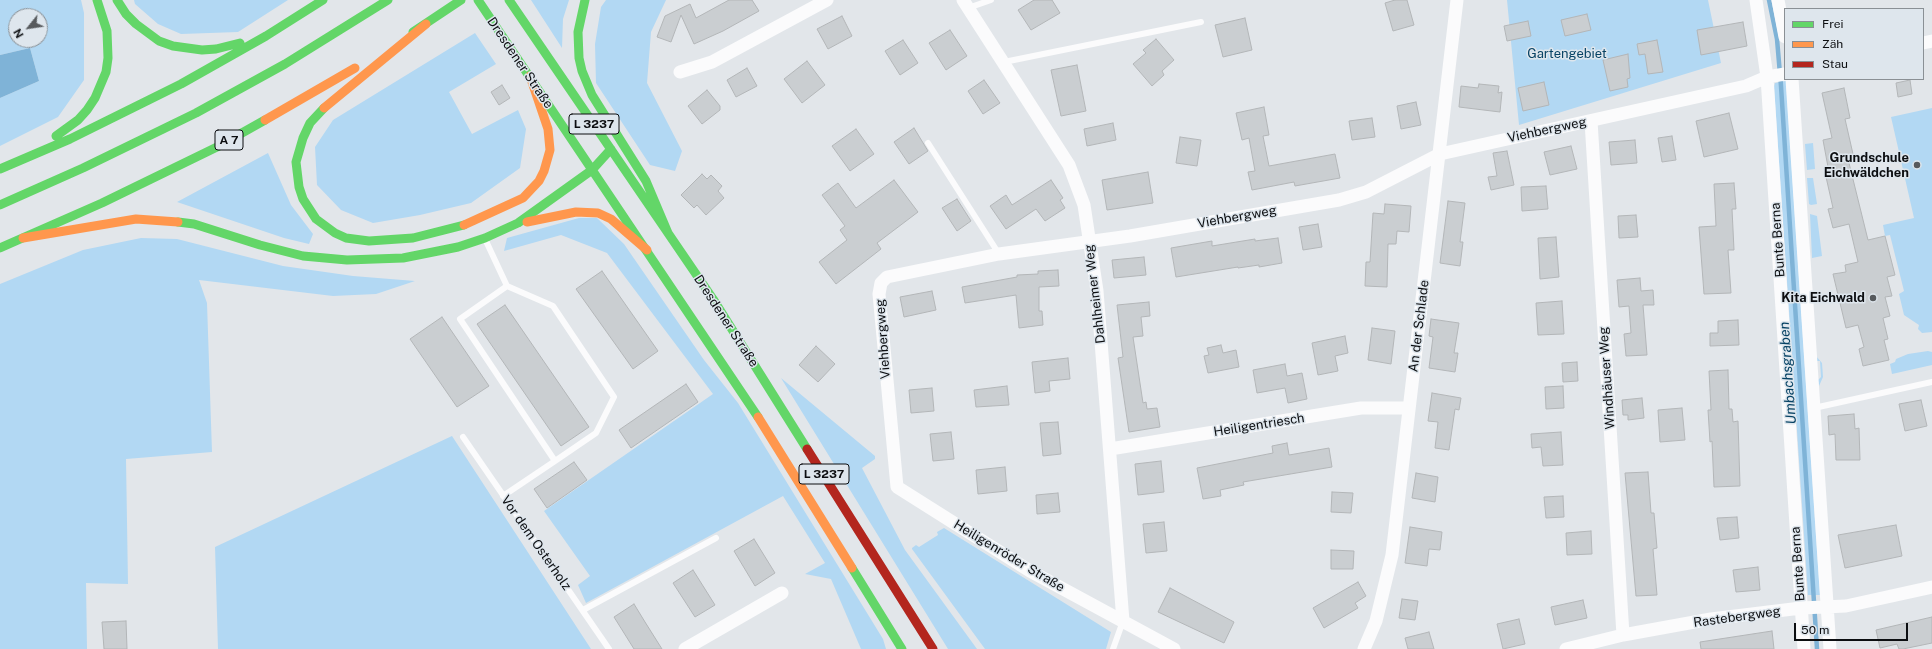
<!DOCTYPE html>
<html>
<head>
<meta charset="utf-8">
<style>
	body { margin:0 }
	#map { position:relative; width:1932px; height:649px; overflow:hidden; background:#e2e6ea; font-family:"Public Sans",sans-serif }
	canvas { display:block }
	.legend { position:absolute; left:1784px; top:8px; width:140px; height:72px; box-sizing:border-box; background:#dee6ed; border:1px solid #8a9095; margin:0; padding:5px 7px; list-style:none; font-size:12px; color:#0c0e11 }
	.legend li { display:flex; align-items:center; gap:8px; height:20px }
	.legend b { width:20px; border:1px solid #8a9095 }
	.north { position:absolute; left:8px; top:8px; width:40px; height:40px; box-sizing:border-box; background:#dee6ed; border:1px solid #8a9095; border-radius:50%; rotate:240deg; font-size:11px; font-weight:700; line-height:16px; text-align:center; color:#0c0e11 }
	.north::after { content:''; display:block; margin:auto; width:14px; height:18px; background:#575a5d; clip-path:polygon(50% 0,100% 100%,50% 72%,0 100%) }
	.scale { position:absolute; left:1794px; top:623px; width:114px; height:18px; box-sizing:border-box; border:2px solid #0c0e11; border-top:0; padding-left:5px; font-size:12px; line-height:14px; white-space:nowrap; color:#0c0e11; -webkit-text-stroke:3px #dee6ed; paint-order:stroke }
</style>
</head>
<body>
<div id="map">
<canvas width="1932" height="649"></canvas>
<ul class="legend">
<li><b style="height:5px;background:#63d668"></b>Frei</li>
<li><b style="height:5px;background:#ff974d"></b>Zäh</li>
<li><b style="height:5px;background:#b3261e"></b>Stau</li>
</ul>
<div class="north">N</div>
<div class="scale">50 m</div>
</div>
<script>
const ctx = document.querySelector('canvas').getContext('2d');
ctx.lineJoin = 'round';
function fill(path, color) {
  ctx.fillStyle = color;
  ctx.fill(path, 'evenodd');
}
function shape(rows) {
  const path = new Path2D();
  for (const r of rows) {
    path.moveTo(r[0], r[1]);
    for (let i = 2; i < r.length; i += 2) path.lineTo(r[i], r[i + 1]);
  }
  return path;
}
function stroke(path, color, width, dash) {
  ctx.strokeStyle = color;
  ctx.lineWidth = width;
  ctx.lineCap = dash ? 'butt' : 'round';
  ctx.setLineDash(dash || []);
  ctx.stroke(path);
}
function write(font, color, halo, rows, align = 'center') {
  ctx.font = font + ' "Public Sans",sans-serif';
  ctx.lineWidth = 3;
  ctx.setLineDash([]);
  ctx.textBaseline = 'middle';
  ctx.strokeStyle = halo;
  ctx.fillStyle = color;
  for (const [text, x, y, turn = 0] of rows) {
    ctx.save();
    ctx.translate(x, y);
    ctx.rotate((+turn || 0) * Math.PI / 180);
    ctx.textAlign = isNaN(turn) ? turn : align;
    if (halo) ctx.strokeText(text, 0, 0);
    ctx.fillText(text, 0, 0);
    ctx.restore();
  }
}
fill(shape([
	[0,0,81,0,84,13,84,80,58,117,0,146,0,98,39,81,30,48,0,55],
	[16,16,40,16,40,40,16,40],
	[134,0,288,0,238,32,181,34,158,24,135,4],
	[531,0,569,0,563,19,562,48],
	[606,0,666,0,651,32,647,83,682,151,675,171,650,165,596,83,595,44,601,7],
	[1507,0,1708,0,1721,63,1519,125],
	[475,33,496,64,449,92,472,134,518,110,526,129,520,168,471,203,420,215,373,223,341,210,317,185,315,147,333,120],
	[1786,81,1820,595,1808,595,1774,87,1775,83],
	[1932,108,1932,332,1922,333,1918,329,1919,325,1904,315,1899,294,1904,291,1890,235,1885,236,1883,225,1914,218,1891,117],
	[1813,143,1815,169,1807,170,1805,144],
	[268,153,291,205,313,234,309,244,284,238,177,202],
	[1807,178,1813,178,1817,204,1811,205,1809,204],
	[1810,214,1817,216,1822,256,1812,258],
	[579,218,597,218,624,244,704,360,738,403,883,639,886,649,861,649,831,579,805,574,825,563,783,496,586,603,578,585,590,576,544,511,713,394,607,253,561,235,504,251,507,238],
	[141,238,177,239,283,266,353,276,415,281,376,294,333,296,199,280,207,303,212,452,126,459,128,584,86,583,87,649,0,649,0,284,83,250],
	[1928,351,1932,352,1932,365,1892,374,1890,364,1895,362,1896,359,1908,354],
	[1816,356,1822,363,1823,377,1819,386,1818,380,1821,377,1820,361,1817,361],
	[781,378,875,456,875,459,862,468,905,550,977,649,948,649],
	[452,436,591,649,218,649,215,547],
	[944,528,1111,632,1106,649,985,649,912,549,912,548,916,545,919,547,938,535,937,532]
]), '#b2d8f3');
fill(shape([
	[30,48,39,81,0,98,0,55]
]), '#7fb3d7');
stroke(shape([
	[1769,0,1777,39,1781,86,1817,649]
]), '#7fb3d7', 4.5);
const building = shape([
	[729,0,752,0,759,11,723,31,694,44,681,15,671,42,657,37,665,16,690,4,696,18,729,0],
	[1034,0,1052,0,1060,13,1031,30,1018,10,1034,0],
	[1395,0,1407,0,1414,25,1393,31,1385,3,1395,0],
	[1587,14,1591,30,1565,36,1561,20,1587,14],
	[842,16,852,36,828,49,817,29,842,16],
	[1245,18,1252,50,1223,57,1215,25,1245,18],
	[1528,21,1531,36,1507,41,1504,26,1528,21],
	[1743,22,1747,46,1701,55,1697,30,1743,22],
	[950,30,967,56,946,70,929,43,950,30],
	[1156,39,1174,60,1162,71,1164,75,1152,86,1133,64,1146,53,1143,50,1156,39],
	[903,40,918,63,900,75,885,51,903,40],
	[1657,40,1663,72,1648,74,1645,54,1639,55,1637,44,1657,40],
	[1628,54,1630,78,1627,79,1628,87,1610,91,1603,60,1628,54],
	[807,61,825,85,802,103,784,79,807,61],
	[1077,65,1086,111,1061,116,1051,70,1077,65],
	[747,68,757,86,736,97,727,80,747,68],
	[984,80,1000,103,983,114,968,91,984,80],
	[1910,80,1912,94,1898,97,1896,83,1910,80],
	[1544,82,1549,105,1523,111,1518,88,1544,82],
	[1479,84,1499,86,1498,93,1502,92,1500,112,1459,107,1461,86,1478,88,1479,84],
	[502,85,510,98,499,105,491,92,502,85],
	[1844,88,1850,118,1845,119,1853,154,1847,155,1868,240,1885,236,1895,275,1887,277,1892,296,1885,297,1890,316,1883,318,1888,339,1884,340,1889,360,1863,366,1859,349,1864,347,1858,325,1846,328,1833,274,1846,272,1845,265,1858,262,1849,224,1833,228,1828,209,1833,208,1824,168,1828,167,1823,140,1832,138,1822,93,1844,88],
	[707,90,720,106,720,110,702,124,688,106,707,90],
	[1416,102,1421,125,1401,129,1397,106,1416,102],
	[1264,107,1269,135,1263,136,1269,166,1335,154,1340,178,1295,186,1294,182,1252,190,1248,172,1255,171,1249,138,1242,140,1236,113,1264,107],
	[1729,113,1738,149,1704,157,1696,121,1729,113],
	[1372,118,1375,137,1352,140,1349,121,1372,118],
	[1113,123,1116,140,1087,146,1084,129,1113,123],
	[914,128,928,151,909,164,894,142,914,128],
	[856,129,874,154,850,171,832,146,856,129],
	[1672,136,1676,160,1662,162,1658,138,1672,136],
	[1180,137,1201,140,1197,166,1176,163,1180,137],
	[1635,140,1637,163,1611,165,1609,142,1635,140],
	[1571,146,1577,169,1550,175,1544,152,1571,146],
	[1507,151,1514,185,1491,190,1488,177,1497,176,1493,153,1507,151],
	[1148,172,1153,203,1107,210,1102,180,1148,172],
	[702,174,707,179,711,175,722,186,718,191,724,198,706,215,697,205,694,208,681,195,702,174],
	[894,180,918,212,877,243,881,249,836,284,819,262,847,240,840,230,845,226,822,195,838,183,856,208,894,180],
	[1051,180,1063,198,1060,200,1065,208,1045,221,1036,209,1006,229,990,206,1006,195,1012,205,1051,180],
	[1734,183,1736,209,1732,209,1734,250,1728,250,1731,293,1704,294,1699,227,1716,226,1714,184,1734,183],
	[1546,186,1548,209,1522,211,1521,187,1546,186],
	[957,199,971,221,957,231,942,208,957,199],
	[1448,201,1465,203,1460,242,1463,242,1460,266,1440,263,1448,201],
	[1385,204,1411,206,1409,232,1397,231,1396,244,1388,244,1387,287,1365,286,1366,262,1370,262,1373,213,1384,214,1385,204],
	[1636,215,1638,237,1619,238,1618,216,1636,215],
	[1318,224,1322,247,1303,250,1299,227,1318,224],
	[1556,237,1559,277,1540,279,1538,238,1556,237],
	[1278,238,1282,263,1259,267,1259,265,1238,268,1238,267,1176,277,1171,248,1212,241,1212,246,1255,239,1255,241,1278,238],
	[1144,257,1146,275,1114,278,1112,260,1144,257],
	[1058,270,1059,286,1039,287,1039,311,1042,311,1043,325,1019,328,1016,295,965,303,962,287,1017,277,1017,275,1038,274,1038,271,1058,270],
	[602,271,658,351,633,369,576,289,602,271],
	[1640,278,1641,291,1653,290,1654,305,1643,305,1647,355,1626,356,1624,334,1631,333,1629,306,1619,307,1617,280,1640,278],
	[932,291,936,310,904,317,900,297,932,291],
	[1562,301,1564,334,1538,335,1536,303,1562,301],
	[1149,302,1150,316,1141,317,1143,336,1133,337,1143,403,1146,402,1147,409,1157,408,1160,427,1129,432,1118,358,1123,357,1117,305,1149,302],
	[505,305,589,427,561,446,477,324,505,305],
	[442,317,489,386,457,407,410,339,442,317],
	[1431,319,1459,323,1454,353,1458,353,1455,372,1429,368,1433,337,1429,336,1431,319],
	[1738,320,1739,345,1710,346,1710,333,1718,333,1718,321,1738,320],
	[1372,328,1395,331,1391,364,1368,360,1372,328],
	[1345,336,1348,353,1335,356,1338,371,1318,375,1312,343,1345,336],
	[1221,345,1223,353,1236,350,1239,367,1208,373,1204,356,1209,355,1207,348,1221,345],
	[816,346,835,364,818,382,799,365,816,346],
	[1068,358,1070,379,1049,381,1050,391,1035,393,1032,362,1068,358],
	[1577,362,1578,381,1563,382,1562,363,1577,362],
	[1285,364,1287,376,1302,373,1307,399,1288,403,1285,388,1257,393,1253,370,1285,364],
	[1728,370,1729,409,1732,409,1733,422,1738,421,1740,486,1714,487,1712,441,1710,442,1708,410,1711,410,1709,371,1728,370],
	[686,384,698,402,631,448,619,430,686,384],
	[1007,386,1009,405,976,407,974,390,1007,386],
	[1563,386,1564,408,1546,409,1545,387,1563,386],
	[932,388,934,411,911,413,909,390,932,388],
	[1432,393,1461,398,1459,410,1455,409,1449,450,1435,448,1438,422,1428,421,1432,393],
	[1642,398,1644,418,1628,420,1628,415,1623,415,1622,400,1642,398],
	[1921,400,1927,426,1905,431,1899,404,1921,400],
	[1682,408,1685,440,1660,442,1658,410,1682,408],
	[1854,414,1855,429,1859,428,1860,460,1836,460,1835,434,1829,435,1828,416,1854,414],
	[1058,422,1061,454,1043,456,1040,423,1058,422],
	[951,432,954,459,933,461,930,434,951,432],
	[1561,432,1563,465,1543,466,1541,447,1532,448,1531,434,1561,432],
	[1287,443,1289,455,1329,448,1332,467,1243,482,1244,485,1220,490,1221,496,1203,499,1197,468,1273,453,1272,446,1287,443],
	[1161,461,1164,492,1138,495,1135,464,1161,461],
	[574,462,587,480,547,508,534,489,574,462],
	[1005,467,1007,491,978,494,976,470,1005,467],
	[1648,472,1651,513,1654,513,1657,548,1653,549,1657,595,1636,596,1625,473,1648,472],
	[1416,473,1438,477,1435,502,1412,498,1416,473],
	[1332,492,1353,493,1351,513,1331,512,1332,492],
	[1058,493,1060,512,1037,514,1036,495,1058,493],
	[1563,496,1564,517,1546,518,1544,497,1563,496],
	[1737,517,1739,538,1720,540,1717,518,1737,517],
	[1164,522,1167,551,1146,553,1143,524,1164,522],
	[1896,525,1902,556,1845,568,1838,535,1896,525],
	[1410,527,1442,532,1440,550,1429,549,1427,566,1405,563,1410,527],
	[1591,531,1592,554,1567,555,1566,533,1591,531],
	[754,539,775,573,755,586,734,551,754,539],
	[1331,550,1354,551,1353,569,1331,569,1331,550],
	[1758,567,1760,590,1736,592,1733,570,1758,567],
	[693,570,715,605,695,617,673,583,693,570],
	[1358,582,1366,596,1355,603,1358,608,1324,628,1313,608,1358,582],
	[1170,588,1234,622,1224,643,1158,612,1170,588],
	[1402,599,1418,601,1415,620,1399,618,1402,599],
	[1583,600,1587,618,1555,625,1551,607,1583,600],
	[634,604,645,622,662,649,634,649,614,617,634,604],
	[1932,617,1932,643,1903,649,1899,649,1897,644,1880,648,1876,630,1932,617],
	[1519,619,1525,644,1503,649,1497,624,1519,619],
	[126,621,127,649,104,649,102,622,126,621],
	[1772,631,1774,649,1701,649,1700,642,1772,631],
	[1429,632,1434,649,1408,649,1405,638,1429,632]
]);
fill(building, '#caced1');
stroke(building, '#b3b6b8', 1);
stroke(shape([
	[968,8,991,0],
	[1004,62,1201,22],
	[928,143,999,254],
	[486,241,507,286],
	[1814,408,1932,382],
	[463,437,609,649],
	[503,496,555,461,596,433,614,397,553,306,507,286,460,319,555,461],
	[583,610,716,538],
	[1113,649,1123,621]
]), '#fbfbfc', 6);
stroke(shape([
	[963,0,1069,165,1084,205,1097,291,1123,621],
	[1756,0,1767,77,1804,649],
	[1778,0,1785,37],
	[1923,43,1932,41],
	[680,72,712,62,827,0],
	[1792,79,1830,649],
	[1591,121,1623,635],
	[1110,449,1361,408,1409,408],
	[685,649,782,593],
	[1174,649,1030,571,897,487,879,294,881,283,887,277,999,254,1130,236,1339,200,1366,192,1440,154,1746,86,1767,77,1785,74],
	[1364,649,1376,621,1392,555,1457,0],
	[1566,649,1623,635,1711,619,1801,608,1846,606,1932,587]
]), '#fbfbfc', 13);
stroke(shape([
	[117,0,126,14,136,24,159,41,173,46,202,50,216,49,240,43],
	[478,0,758,417],
	[509,0,713,299,807,449],
	[585,0,578,32,579,58,582,71,592,95,646,181,668,233],
	[413,32,461,0],
	[324,108,310,123,303,138,296,162,299,187,303,199,316,219,335,233,346,238,369,241,413,238,464,225],
	[56,136,78,120,87,110,95,98,106,72,108,58,107,31,97,0],
	[0,169,70,139,181,84,266,36,323,0],
	[0,205,83,168,196,113,285,64,388,0],
	[178,222,194,224,260,245,303,256,347,260,403,258,458,247,485,238,518,223,592,170,611,149],
	[0,248,102,203,217,147,265,120],
	[852,568,902,649]
]), '#63d668', 9);
stroke(shape([
	[324,108,426,24],
	[265,120,355,68],
	[527,222,576,212,598,213,611,219,647,250],
	[464,225,523,198,539,181,544,171,550,150,548,129,530,76],
	[23,238,136,219,178,222],
	[758,417,852,568]
]), '#ff974d', 9);
stroke(shape([
	[807,449,933,649]
]), '#b3261e', 9);
for (const [x, y, r, color] of [
	[1917,165,4,"#575a5d"],
	[1873,298,4,"#575a5d"]
]) {
  const dot = new Path2D();
  dot.arc(x, y, r, 0, 2 * Math.PI);
  ctx.fillStyle = color;
  ctx.fill(dot);
  stroke(dot, '#dee6ed', 1.5);
}
for (const [x, y, w] of [
	[594,124,50],
	[229,140,28],
	[824,474,50]
]) {
  const box = new Path2D();
  box.roundRect(x - w / 2, y - 10, w, 20, 3);
  ctx.fillStyle = '#dee6ed';
  ctx.fill(box);
  stroke(box, '#0c0e11', 1);
}
write('bold 12px', '#0c0e11', null, [
	["L 3237",594,124],
	["A 7",229,140],
	["L 3237",824,474]
]);
write('13px', '#084365', '#dee6ed', [
	["Gartengebiet",1567,54]
]);
write('13px', '#0c0e11', '#dee6ed', [
	["Dresdener Straße",520,63,56],
	["Viehbergweg",1547,130,-12],
	["Viehbergweg",1237,217,-10],
	["Bunte Berna",1778,240,-94],
	["Dahlheimer Weg",1095,294,-97],
	["Dresdener Straße",726,321,57],
	["An der Schlade",1419,326,-83],
	["Viehbergweg",883,339,-94],
	["Windhäuser Weg",1607,378,-94],
	["Heiligentriesch",1259,425,-9],
	["Vor dem Osterholz",536,543,55],
	["Heiligenröder Straße",1009,556,31],
	["Bunte Berna",1798,564,-94],
	["Rastebergweg",1737,617,-8]
]);
write('bold 13px', '#0c0e11', '#dee6ed', [
	["Grundschule",1909,158],
	["Eichwäldchen",1909,173],
	["Kita Eichwald",1865,298]
], 'right');
write('italic 14px', '#064264', '#dee6ed', [
	["Umbachsgraben",1788,373,-94]
]);
</script>
</body>
</html>
